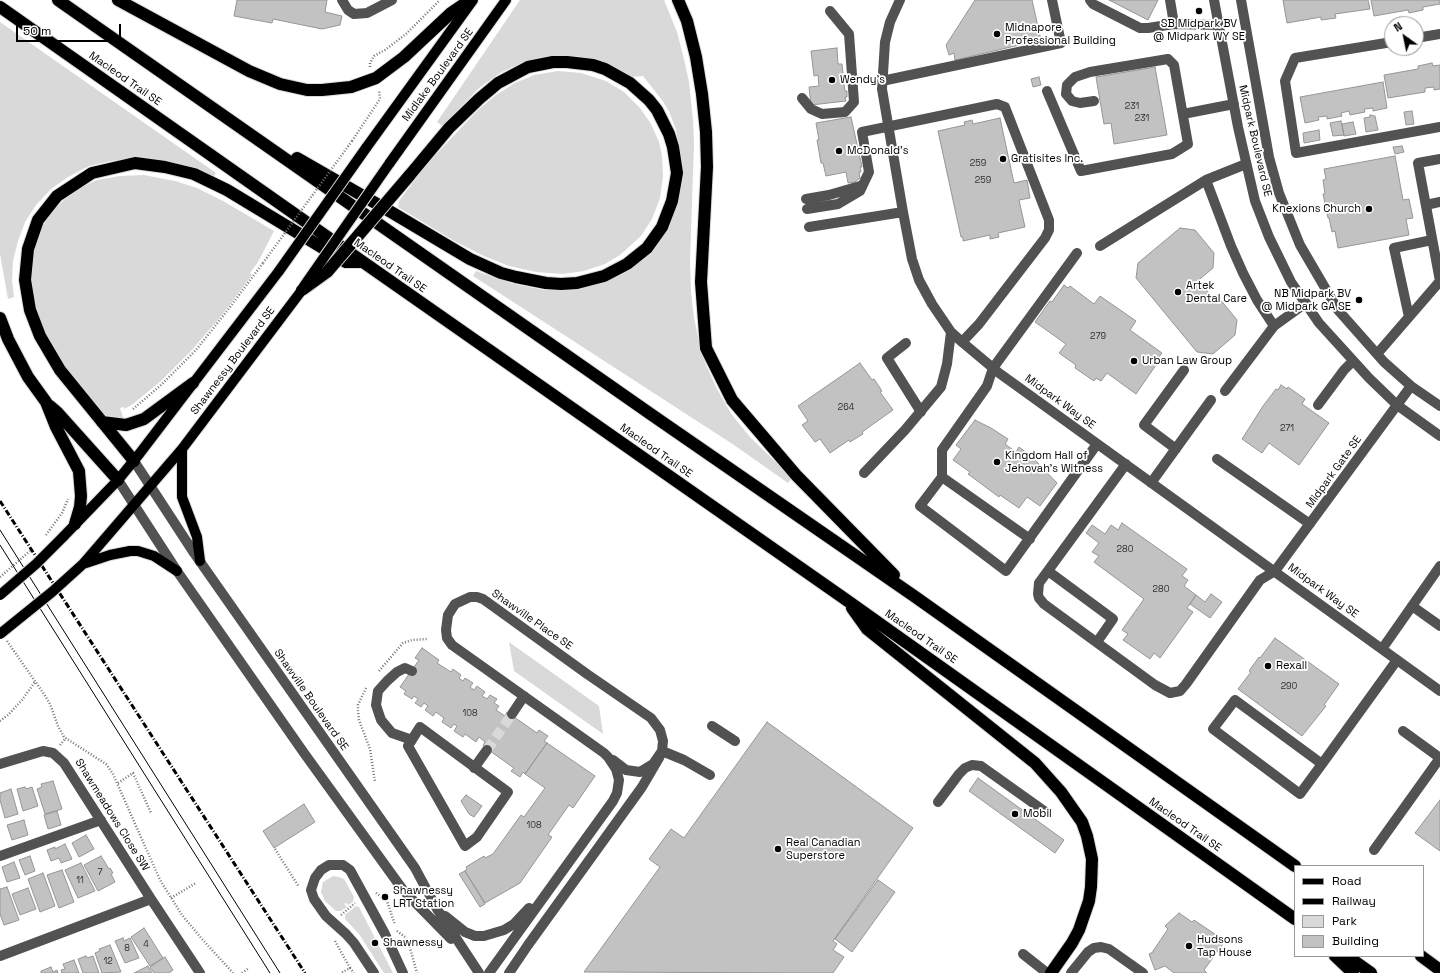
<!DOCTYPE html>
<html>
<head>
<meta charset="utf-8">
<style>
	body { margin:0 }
	#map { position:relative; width:1440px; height:973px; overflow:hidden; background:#fff; font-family:"Space Grotesk",sans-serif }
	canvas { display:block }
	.legend { position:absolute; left:1294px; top:865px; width:130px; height:92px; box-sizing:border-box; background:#fff; border:1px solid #999; margin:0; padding:5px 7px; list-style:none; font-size:12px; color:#000 }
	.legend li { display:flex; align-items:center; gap:8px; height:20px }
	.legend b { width:20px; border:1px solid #999 }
	.north { position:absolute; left:1384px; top:16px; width:40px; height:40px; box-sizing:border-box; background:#fff; border:1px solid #999; border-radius:50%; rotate:327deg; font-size:11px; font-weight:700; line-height:16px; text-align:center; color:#000 }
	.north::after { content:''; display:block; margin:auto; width:14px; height:18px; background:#000; clip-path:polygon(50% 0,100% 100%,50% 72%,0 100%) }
	.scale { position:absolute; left:16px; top:24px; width:105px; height:18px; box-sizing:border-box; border:2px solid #000; border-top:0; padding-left:5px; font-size:12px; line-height:14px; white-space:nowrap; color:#000; -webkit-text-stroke:3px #fff; paint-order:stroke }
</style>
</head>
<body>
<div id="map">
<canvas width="1440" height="973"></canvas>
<ul class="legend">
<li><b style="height:5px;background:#000"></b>Road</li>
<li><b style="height:5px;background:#000"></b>Railway</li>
<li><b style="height:11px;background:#d9d9d9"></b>Park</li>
<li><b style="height:11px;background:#c2c2c2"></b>Building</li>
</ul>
<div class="north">N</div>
<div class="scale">50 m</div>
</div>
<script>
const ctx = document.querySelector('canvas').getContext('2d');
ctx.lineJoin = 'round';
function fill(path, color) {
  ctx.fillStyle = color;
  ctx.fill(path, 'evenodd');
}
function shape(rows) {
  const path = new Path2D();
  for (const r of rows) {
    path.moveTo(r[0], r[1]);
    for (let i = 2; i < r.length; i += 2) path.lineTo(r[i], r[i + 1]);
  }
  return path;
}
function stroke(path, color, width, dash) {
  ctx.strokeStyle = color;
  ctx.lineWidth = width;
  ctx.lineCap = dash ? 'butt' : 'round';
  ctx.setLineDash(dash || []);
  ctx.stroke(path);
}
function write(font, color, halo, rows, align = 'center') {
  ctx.font = font + ' "Space Grotesk",sans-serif';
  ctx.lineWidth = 3.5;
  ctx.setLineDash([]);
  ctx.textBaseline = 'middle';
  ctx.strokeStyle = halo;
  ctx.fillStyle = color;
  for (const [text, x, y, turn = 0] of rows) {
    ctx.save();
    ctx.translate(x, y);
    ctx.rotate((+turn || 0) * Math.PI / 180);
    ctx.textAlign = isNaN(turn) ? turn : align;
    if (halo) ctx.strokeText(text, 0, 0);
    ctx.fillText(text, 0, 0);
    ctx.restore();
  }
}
fill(shape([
	[520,0,664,0,677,32,684,59,689,82,693,120,694,144,690,260,691,291,694,318,700,346,706,365,717,389,732,415,750,437,792,478,788,483,734,445,473,276,476,271,510,283,544,290,569,289,594,285,620,274,658,242,679,150,676,130,669,111,662,100,643,76,630,77,598,61,576,56,548,56,523,62,500,73,479,88,442,126,437,122],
	[0,22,216,173,213,178,132,159,111,161,89,166,68,177,51,189,36,205,25,222,18,241,13,261,12,280,14,297,8,299,0,254],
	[558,71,581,73,606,81,624,92,640,108,651,124,659,142,662,156,663,176,660,198,652,219,641,236,620,255,605,264,584,271,563,274,536,272,509,266,484,256,456,242,398,207,399,201,426,165,478,110,496,95,515,83,534,75],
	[144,175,175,181,197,188,223,201,274,231,258,262,250,273,252,275,222,315,191,351,161,381,133,404,124,409,124,407,120,408,123,417,120,422,100,415,72,381,35,315,29,290,34,245,43,224,51,212,65,199,80,188,97,180,119,176],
	[509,642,599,706,603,734,514,671],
	[333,876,339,877,344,879,354,897,353,902,348,905,346,903,344,904,347,907,341,911,336,911,325,901,321,892,323,882],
	[356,906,359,907,393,973,384,973,359,934,345,919,345,915]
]), '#d9d9d9');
const building = shape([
	[237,0,327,0,325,12,342,16,340,25,322,29,273,19,272,23,234,16,237,0],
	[975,0,1032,0,1041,40,955,60,954,53,949,55,946,45,975,0],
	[1109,0,1158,0,1148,20,1109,0],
	[1283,0,1368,0,1370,9,1335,14,1336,18,1321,20,1321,17,1287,23,1283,0],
	[1371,0,1440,0,1440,4,1423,7,1423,10,1409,13,1408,10,1374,16,1371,0],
	[837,48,838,64,842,64,843,74,845,74,846,83,844,84,845,91,847,91,847,97,845,97,846,101,811,105,809,87,819,86,818,75,814,76,811,51,837,48],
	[1432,63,1433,66,1440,65,1440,89,1434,90,1434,87,1425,88,1425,92,1388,98,1384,75,1418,69,1418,66,1432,63],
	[1155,67,1167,135,1114,144,1111,123,1104,124,1096,77,1155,67],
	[1039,77,1041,85,1033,87,1031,79,1039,77],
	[1383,82,1387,108,1373,111,1373,108,1364,109,1365,112,1350,115,1349,111,1341,113,1342,116,1327,119,1327,116,1318,117,1319,120,1305,123,1300,97,1383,82],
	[1412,111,1414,124,1406,125,1404,112,1412,111],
	[1370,115,1375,116,1378,130,1366,132,1364,118,1370,117,1370,115],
	[851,117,862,167,860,167,861,172,859,172,860,178,855,182,848,183,846,172,826,176,823,163,821,163,817,140,819,140,816,123,851,117],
	[1000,118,1014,183,1027,180,1030,198,1019,200,1025,227,998,233,999,237,990,239,990,235,963,241,963,237,961,237,938,131,965,125,964,122,972,120,973,124,1000,118],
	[1341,121,1344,135,1333,136,1330,123,1341,121],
	[1353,122,1356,134,1344,136,1342,124,1353,122],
	[1319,130,1320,140,1304,143,1303,133,1319,130],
	[1402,146,1404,152,1395,154,1393,147,1402,146],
	[1395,156,1403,200,1409,199,1413,218,1406,219,1409,235,1338,248,1335,231,1332,232,1329,218,1328,218,1323,194,1325,194,1323,180,1326,179,1324,169,1395,156],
	[1180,228,1195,230,1214,253,1213,268,1194,284,1200,291,1204,288,1209,293,1205,297,1211,304,1219,298,1237,320,1235,335,1213,354,1197,352,1136,278,1138,263,1180,228],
	[1064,285,1068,288,1070,286,1094,304,1100,296,1136,321,1130,330,1162,353,1154,364,1156,365,1136,394,1107,373,1101,381,1096,378,1094,381,1075,368,1076,365,1059,353,1066,344,1035,322,1050,301,1052,302,1064,285],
	[860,363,872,380,874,379,882,391,880,392,893,410,862,432,863,434,850,442,849,440,830,453,820,439,815,442,802,425,808,421,798,406,860,363],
	[1281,385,1287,389,1288,387,1305,399,1302,404,1329,423,1299,465,1269,443,1262,453,1242,439,1263,406,1276,389,1278,390,1281,385],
	[975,420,991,428,1008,439,1005,444,1016,452,1019,447,1023,450,1036,461,1056,482,1057,483,1040,506,1027,497,1019,508,1000,495,999,497,968,474,970,472,953,460,961,449,956,445,975,420],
	[1122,523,1187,569,1182,576,1188,580,1184,586,1196,595,1187,608,1193,612,1160,658,1154,653,1150,659,1123,640,1128,634,1122,630,1144,599,1094,562,1099,556,1092,552,1099,543,1086,533,1092,525,1105,534,1111,525,1118,530,1122,523],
	[1211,594,1222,602,1210,618,1190,604,1196,595,1205,602,1211,594],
	[1275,638,1339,684,1324,705,1326,706,1302,736,1238,689,1251,672,1249,671,1259,657,1260,658,1275,638],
	[422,648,439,660,437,663,451,672,453,669,461,675,459,678,463,681,465,678,473,683,470,687,474,690,477,686,485,692,482,696,487,699,490,695,497,699,494,703,499,706,496,710,505,716,507,712,537,733,539,730,548,736,544,741,547,743,525,774,523,772,520,777,511,771,514,768,483,746,485,742,479,737,476,742,465,734,463,737,454,731,457,726,454,724,451,728,442,722,444,718,436,712,433,716,425,710,428,706,424,703,421,707,415,703,418,699,414,696,412,699,404,694,406,691,400,687,419,660,415,658,422,648],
	[767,722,913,828,833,941,837,944,833,950,844,957,833,973,584,972,660,867,649,859,671,829,684,838,767,722],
	[547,743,595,776,573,808,569,805,548,835,552,837,520,883,485,903,465,871,467,869,466,867,484,856,485,858,493,854,521,815,524,817,545,788,525,774,547,743],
	[978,778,1064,840,1055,853,969,791,978,778],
	[53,781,62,809,45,814,37,789,42,787,41,784,53,781],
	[25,787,26,789,32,787,38,806,23,811,17,789,25,787],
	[11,789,18,814,5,818,0,800,0,793,11,789],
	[466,795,482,806,474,817,469,814,461,801,466,795],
	[1440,800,1440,851,1415,833,1440,800],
	[304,804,315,822,274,848,263,831,304,804],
	[57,811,61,825,48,829,44,815,57,811],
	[24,820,28,835,12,840,7,825,24,820],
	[86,835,94,849,79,857,72,843,86,835],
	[65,844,72,859,61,863,59,858,51,861,47,850,55,847,55,849,65,844],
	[30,856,35,871,25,875,19,860,30,856],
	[101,856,109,869,110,868,113,873,111,874,115,882,98,891,84,865,101,856],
	[14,862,20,878,7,882,2,867,14,862],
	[81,863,95,891,78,898,65,870,81,863],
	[62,870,74,902,59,908,47,875,62,870],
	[465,871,485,904,480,907,459,874,465,871],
	[43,873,55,906,40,912,28,879,43,873],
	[878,880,895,892,852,952,835,939,878,880],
	[7,887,19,920,4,925,0,914,0,889,7,887],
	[28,888,36,909,20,915,12,894,28,888],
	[1179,913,1192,922,1194,920,1225,941,1204,970,1207,973,1174,973,1165,966,1155,970,1149,954,1153,952,1153,951,1168,929,1165,926,1179,913],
	[144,928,163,958,150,966,131,937,144,928],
	[123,938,124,941,130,938,139,958,125,963,115,941,123,938],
	[110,945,121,972,102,973,95,953,100,951,99,949,110,945],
	[86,956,87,958,93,956,99,973,83,973,78,959,86,956],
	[165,957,173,970,169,973,154,973,150,967,165,957],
	[74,960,79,973,62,973,61,970,65,969,63,964,74,960],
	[148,966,152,973,134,973,148,966],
	[51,967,53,972,57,970,58,973,41,973,41,971,51,967]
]);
fill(building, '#c2c2c2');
stroke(building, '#969696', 1);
stroke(shape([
	[487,750,512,714]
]), '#d9d9d9', 10, [10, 5]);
const major = shape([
	[366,148,473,0],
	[389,164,506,0],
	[182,449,182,497,197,537,200,561],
	[63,537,118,480,140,453,279,271],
	[83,564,182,449,302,290],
	[83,564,110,555,130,551,138,551,154,556,177,571]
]);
const highway = shape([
	[58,0,652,415,914,596,1295,866],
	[118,0,249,71,280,84,307,90,322,90,351,87,376,78,404,57,451,13,470,0],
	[678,0,687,21,696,57,702,94,706,132,707,167,701,282,706,348,732,400,796,475,894,575],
	[0,7,363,262,845,599,1295,919],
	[297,158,391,212,470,259,501,273,516,277,546,283,561,284,577,283,604,276,627,264,647,248,662,227,672,201,677,173,673,147,669,134,657,110,649,100,630,83,605,69,593,65,567,62,553,62,528,67,498,83,479,99,449,128,409,176],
	[0,318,8,339,19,360,28,377,46,402,56,427,79,471,81,496,80,507,75,524],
	[50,406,57,412,118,480],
	[102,422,126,425,144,419,193,383],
	[134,461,60,370,40,336,30,310,25,280,28,249,38,220,57,196,92,173,135,163,165,167,194,174,227,190,346,262,363,262],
	[852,608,867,629,1035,763,1061,792,1082,822,1087,836,1092,859,1091,887,1089,901,1079,930,1072,943,1051,973],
	[1335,956,1353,973],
	[1347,956,1371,973],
	[1421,956,1440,970]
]);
stroke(major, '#dbdbdb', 12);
stroke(highway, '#dbdbdb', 14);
stroke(shape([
	[370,67,370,63,374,56,385,50,406,34,440,0],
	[352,141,380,99,379,90],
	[133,409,161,385,196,350,227,311,263,263],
	[7,641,44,694,50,704,58,726,64,737,106,764,113,774,160,880,182,915,202,939,233,973],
	[379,671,403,643,412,640,427,639],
	[366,688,358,705,358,711,359,720,370,749,375,782],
	[0,721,8,715,22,700,35,682],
	[60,745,66,738],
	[118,783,133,773,151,813],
	[275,849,299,887],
	[376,893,387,901,395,925],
	[171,898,196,883],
	[341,915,355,903],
	[397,931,405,937,408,941,417,973],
	[335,941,350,968,341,973],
	[350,968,354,973],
	[242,973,249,968]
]), '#747474', 2.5, [1, 2]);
stroke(shape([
	[342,0,348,10,354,14,367,13,392,0],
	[900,0,890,22,885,42,882,89,903,212,912,259,919,280,932,304,951,332,962,342,999,373,1440,691],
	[1090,0,1093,4,1140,28,1148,28,1174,24,1218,25],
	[1170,0,1174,24],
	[1214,0,1238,127,1255,201,1269,237,1291,282,1319,323,1369,378,1397,405,1440,436],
	[1241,0,1269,157,1279,193,1300,245,1338,310,1384,362,1411,386,1440,406],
	[1416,38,1440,34],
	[1392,42,1295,58,1285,81,1296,153,1440,127],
	[882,81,1061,43,1052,0],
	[1047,91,1081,171,1172,154,1188,144,1174,65,1168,59,1090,72,1075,77,1067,85,1066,94,1072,101,1080,103,1094,101],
	[802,98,811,109,822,114,845,112,854,102,849,34,830,11],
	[1183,114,1234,104],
	[1246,164,1206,180,1231,246,1243,273,1257,300,1274,326,1306,303],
	[806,199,829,195,860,186],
	[1426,205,1440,202],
	[807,209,838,204,860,191,869,172,862,132,997,104,1005,107,1049,220,1049,230,1045,238,979,324,962,342],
	[809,227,903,212],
	[1100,246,1206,180],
	[1077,253,993,368,987,386,942,450,942,477,920,506,1006,571,1097,444],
	[1440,281,1418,163,1440,159],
	[1409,317,1394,248,1432,240],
	[906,343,887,358,921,412],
	[1377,354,1440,281],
	[1225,391,1274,326],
	[1318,405,1344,370,1353,361],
	[1176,449,1144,425,1184,370],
	[1217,459,1310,524],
	[134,461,194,553,415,868,437,909,479,973],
	[1126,464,1039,583,1038,594,1039,598,1044,604,1155,685,1170,693,1180,691,1186,684,1260,580,1275,571,1411,386],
	[864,473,905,430,941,387,947,364,951,332],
	[942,477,1030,539],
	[118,480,177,571,304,753,403,890,451,939],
	[1151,483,1211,400],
	[1048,571,1113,619,1097,642],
	[1412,606,1440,626],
	[1382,649,1440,566],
	[412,671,405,668,397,672,387,681,378,691,376,705,381,720,392,733,412,740],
	[512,714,524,696],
	[712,726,735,741],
	[420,727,508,792,477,837,465,846,408,746,420,727],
	[613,760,626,770,640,772,653,764,662,751,684,760,710,775],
	[0,764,43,751,53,753,64,763,151,899,200,973],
	[1322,764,1235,700,1213,729,1300,794,1322,764,1397,660],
	[474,768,487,750],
	[938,802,959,774,965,768,972,765,981,766,1047,813],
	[1374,850,1440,758,1403,731],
	[0,856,101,820],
	[445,916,465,932,475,936,484,936,504,930,514,924,529,908],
	[1023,954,1047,973],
	[0,956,151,899],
	[374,973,354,943,346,934,326,916,314,899,311,890,315,878,321,870,329,865,343,865,350,870,385,934,403,973],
	[489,973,613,801,617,793,619,780,616,769,608,757,604,753,452,645,447,638,446,630,448,615,455,604,470,597,477,597,483,599,587,674,651,718,660,730,663,741,662,751,659,758,642,787,528,945,509,973],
	[1071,973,1088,952,1094,948,1101,947,1109,949,1143,973]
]), '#525252', 10);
stroke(major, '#000', 10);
stroke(highway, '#000', 12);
stroke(shape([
	[0,530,280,973],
	[0,545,270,973]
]), '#000', 1);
stroke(shape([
	[0,501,305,973]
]), '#000', 3, [6, 2, 1, 2]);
const majorBridge = shape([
	[279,271,366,148],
	[304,286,389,164],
	[0,595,36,564,63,537],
	[0,634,52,592,83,564]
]);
const highwayBridge = shape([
	[302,290,327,272,409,176]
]);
stroke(majorBridge, '#dbdbdb', 12, []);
stroke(highwayBridge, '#dbdbdb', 14, []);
stroke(shape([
	[263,263,352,141],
	[46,535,62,513,68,499],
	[0,577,30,551]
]), '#747474', 2.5, [1, 2]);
stroke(majorBridge, '#000', 10);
stroke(highwayBridge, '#000', 12);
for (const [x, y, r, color] of [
	[1199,11,4,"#000"],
	[997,34,4,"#000"],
	[832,80,4,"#000"],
	[839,151,4,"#000"],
	[1003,159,4,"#000"],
	[1369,209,4,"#000"],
	[1178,292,4,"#000"],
	[1359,300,4,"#000"],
	[1134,361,4,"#000"],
	[997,462,4,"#000"],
	[1268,666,4,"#000"],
	[1015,814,4,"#000"],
	[778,849,4,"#000"],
	[385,897,4,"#000"],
	[375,943,4,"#000"],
	[1189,946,4,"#000"]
]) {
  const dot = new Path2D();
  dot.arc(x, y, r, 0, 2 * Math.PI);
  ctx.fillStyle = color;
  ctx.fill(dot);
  stroke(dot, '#fff', 1.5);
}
write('9px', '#303030', null, [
	["231",1132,107],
	["231",1142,119],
	["259",978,164],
	["259",983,181],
	["279",1098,337],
	["264",846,408],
	["271",1287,429],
	["280",1125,550],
	["280",1161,590],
	["290",1289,687],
	["108",470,714],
	["108",534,826],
	["7",100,873],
	["11",80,881],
	["4",146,945],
	["8",127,949],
	["12",108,962]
]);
write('11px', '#000', '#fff', [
	["SB Midpark BV",1199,24,"center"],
	["@ Midpark WY SE",1199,37,"center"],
	["Midnapore",1005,28],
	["Professional Building",1005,41],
	["Wendy's",840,80],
	["McDonald's",847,151],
	["Gratisites Inc.",1011,159],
	["Knexions Church",1361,209,"right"],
	["Artek",1186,286],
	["Dental Care",1186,299],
	["NB Midpark BV",1351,294,"right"],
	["@ Midpark GA SE",1351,307,"right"],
	["Urban Law Group",1142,361],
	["Kingdom Hall of",1005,456],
	["Jehovah's Witness",1005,469],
	["Rexall",1276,666],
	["Mobil",1023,814],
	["Real Canadian",786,843],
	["Superstore",786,856],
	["Shawnessy",393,891],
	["LRT Station",393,904],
	["Hudsons",1197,940],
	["Tap House",1197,953],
	["Shawnessy",383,943]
], 'left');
write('11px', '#000', '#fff', [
	["Midlake Boulevard SE",438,75,-54],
	["Macleod Trail SE",125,79,35],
	["Midpark Boulevard SE",1255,141,77],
	["Macleod Trail SE",390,266,35],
	["Shawnessy Boulevard SE",233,361,-53],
	["Midpark Way SE",1060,402,36],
	["Macleod Trail SE",656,451,35],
	["Midpark Gate SE",1334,472,-54],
	["Midpark Way SE",1323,591,36],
	["Shawville Place SE",532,620,35],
	["Macleod Trail SE",921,637,35],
	["Shawville Boulevard SE",311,700,55],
	["Shawmeadows Close SW",112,815,58],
	["Macleod Trail SE",1185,825,35]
]);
</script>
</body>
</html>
